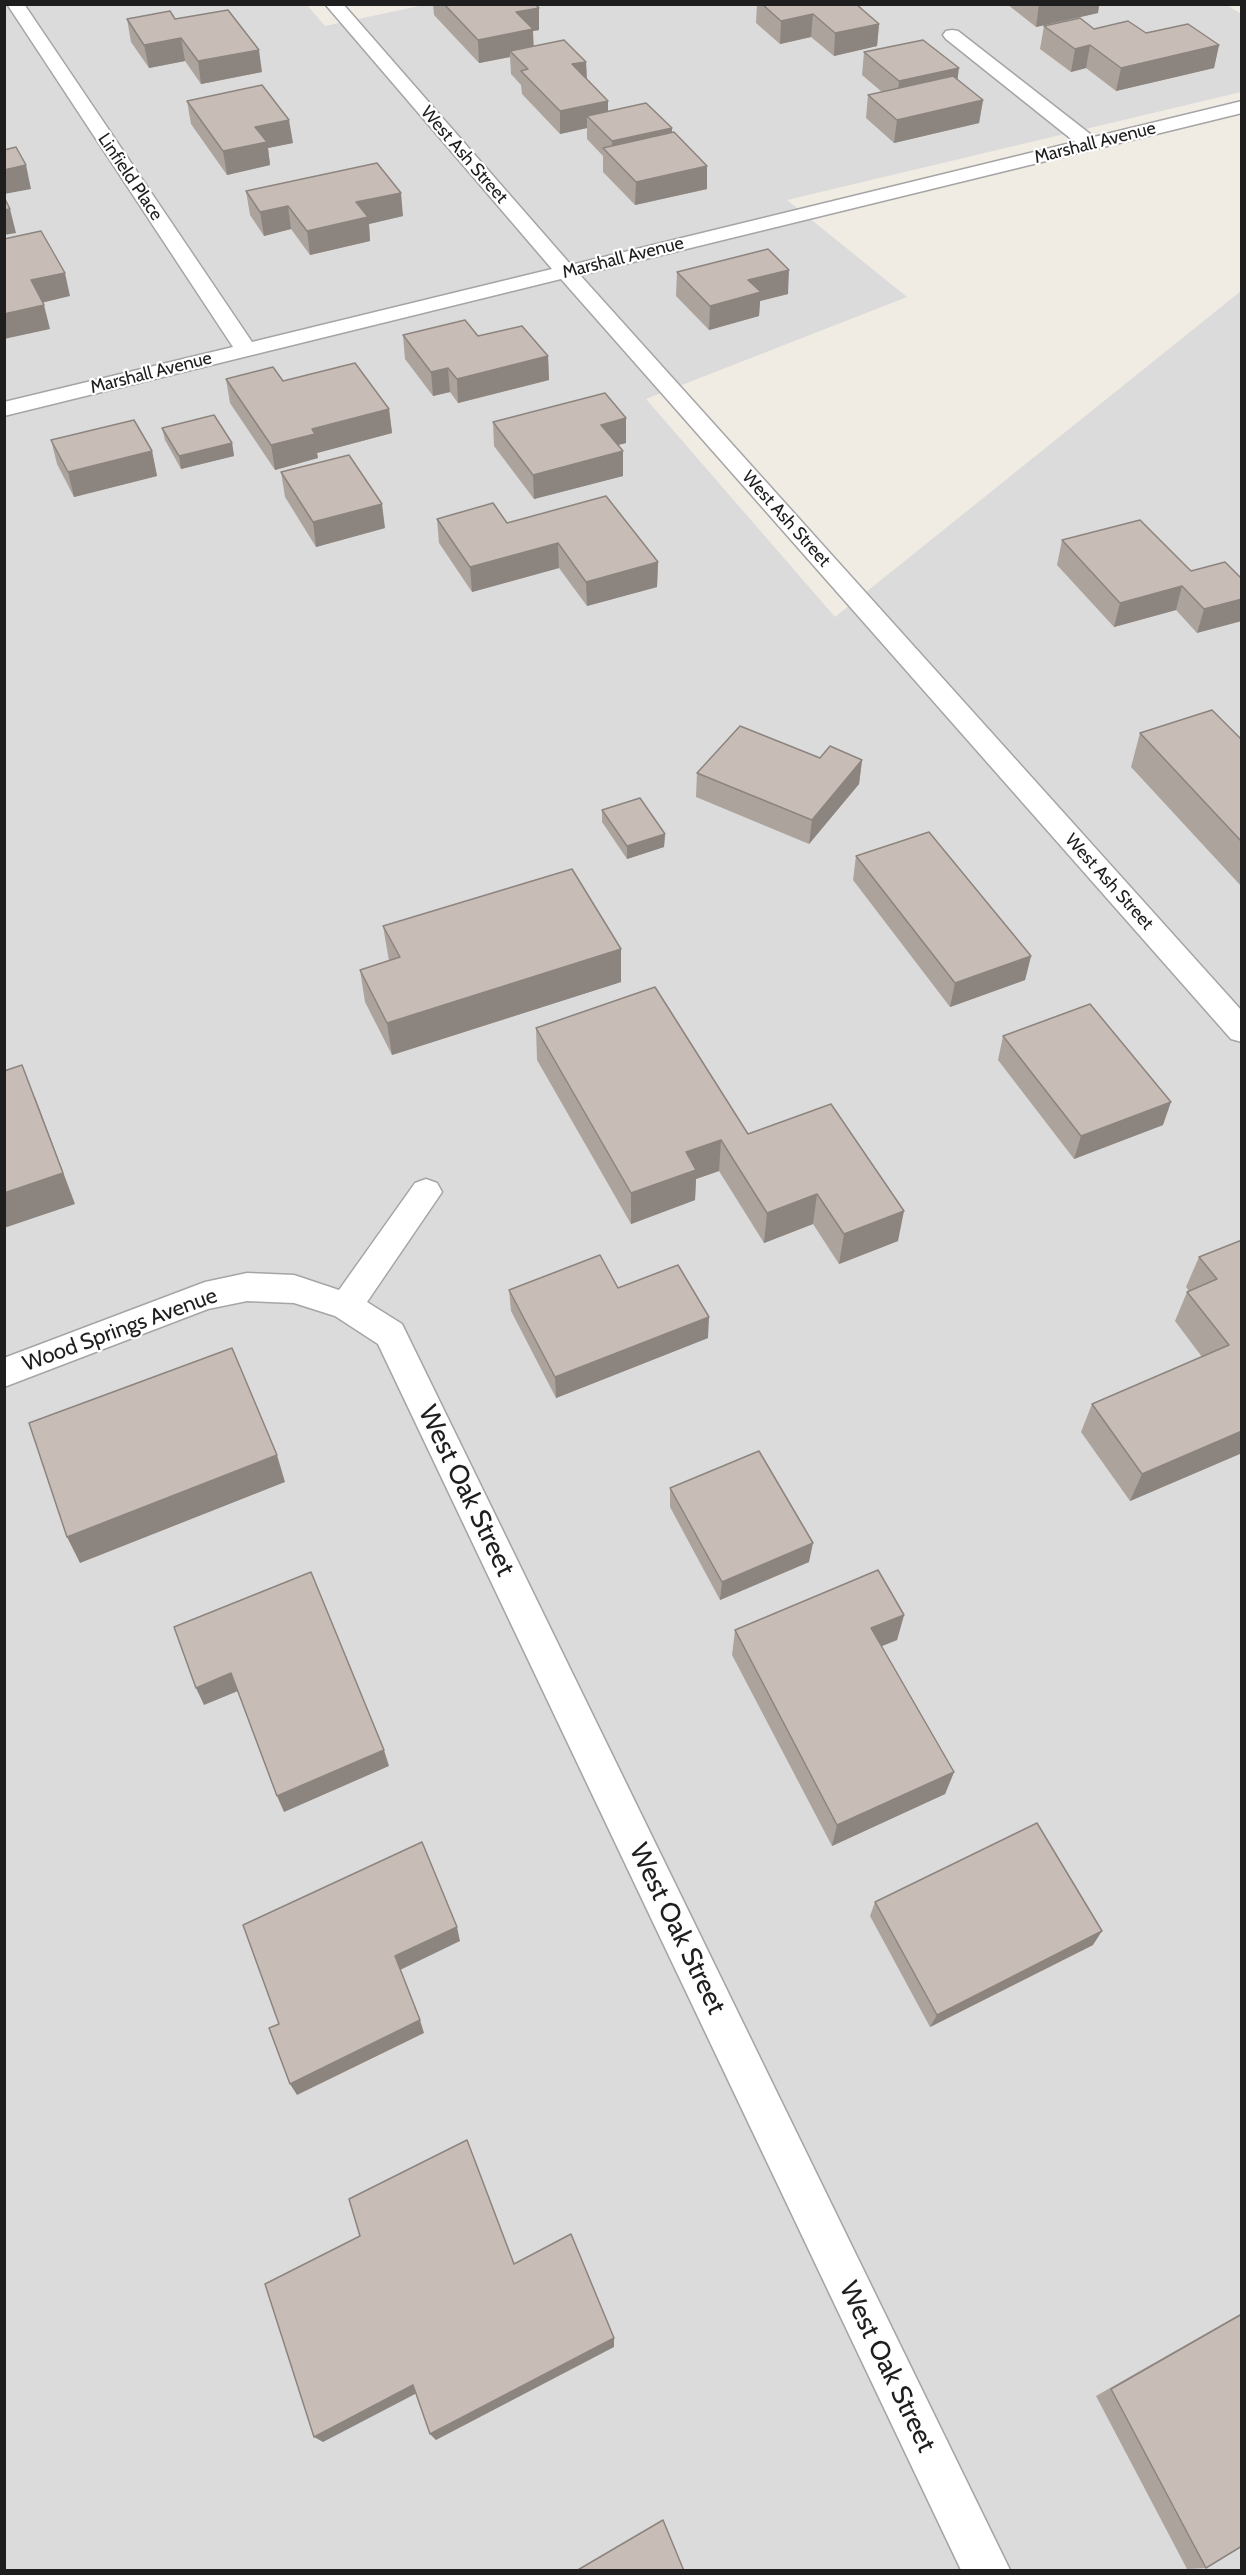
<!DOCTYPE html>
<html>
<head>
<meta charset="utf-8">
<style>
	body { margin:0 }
	#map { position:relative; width:1246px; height:2575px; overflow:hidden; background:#f0ebe3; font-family:Cabin,sans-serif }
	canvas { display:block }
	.frame { position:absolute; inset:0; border:6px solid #1e1e1e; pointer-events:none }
</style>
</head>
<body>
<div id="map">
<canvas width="1246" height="2575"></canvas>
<div class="frame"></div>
</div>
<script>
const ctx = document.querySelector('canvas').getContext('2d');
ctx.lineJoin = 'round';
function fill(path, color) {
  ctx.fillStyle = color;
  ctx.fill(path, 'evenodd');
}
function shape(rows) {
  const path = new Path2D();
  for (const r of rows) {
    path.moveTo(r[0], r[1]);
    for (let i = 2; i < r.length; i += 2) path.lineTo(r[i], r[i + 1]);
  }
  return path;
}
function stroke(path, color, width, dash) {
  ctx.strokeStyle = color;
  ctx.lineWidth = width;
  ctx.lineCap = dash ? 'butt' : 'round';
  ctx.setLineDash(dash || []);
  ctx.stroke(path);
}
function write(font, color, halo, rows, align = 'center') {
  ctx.font = font + ' Cabin,sans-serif';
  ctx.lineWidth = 4.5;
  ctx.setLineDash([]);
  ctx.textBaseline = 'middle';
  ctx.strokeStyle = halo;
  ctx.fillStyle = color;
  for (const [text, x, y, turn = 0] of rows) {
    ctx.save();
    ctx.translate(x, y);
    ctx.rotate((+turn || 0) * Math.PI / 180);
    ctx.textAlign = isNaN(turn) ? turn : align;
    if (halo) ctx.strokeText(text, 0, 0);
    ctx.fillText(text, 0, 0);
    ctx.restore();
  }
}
fill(shape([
	[429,4,1227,5,1241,14,1241,92,787,200,907,297,646,399,835,617,1241,291,1241,2570,5,2570,5,5,307,5,325,26]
]), '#dcdbdb');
const street = shape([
	[7,4,24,4,252,342,552,269,325,4,343,4,571,265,1075,142,946,39,943,35,946,31,952,30,958,31,1094,137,1242,101,1242,113,580,275,1242,1011,1242,1042,1231,1039,561,279,4,416,4,402,233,347,7,4],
	[426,1179,437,1183,442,1192,367,1302,402,1324,1010,2570,961,2570,378,1344,335,1316,294,1303,247,1301,208,1309,4,1387,4,1358,205,1282,247,1273,294,1275,339,1290,415,1183,426,1179]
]);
stroke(street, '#a5a5a5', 3);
fill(street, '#fff');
fill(shape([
	[433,4,535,4,539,30,533,31,533,46,586,62,587,79,608,111,672,128,672,133,707,189,635,205,603,172,603,156,587,139,587,128,560,134,522,94,521,85,511,74,510,57,479,63,434,15],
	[757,4,856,4,879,24,877,46,834,56,811,37,780,44,756,23],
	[1007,4,1099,4,1098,13,1036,27],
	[127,19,175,19,262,72,201,84,185,61,149,68,131,42],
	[1044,26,1094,29,1146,33,1219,45,1214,68,1116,91,1086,68,1071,72,1040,49],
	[864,52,957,80,983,100,979,123,894,143,866,118,868,95,882,92,862,75],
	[187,101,293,143,268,148,270,165,227,175,191,124],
	[246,191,403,216,369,224,370,241,310,255,291,229,264,236,250,215],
	[677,272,788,294,760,301,759,316,709,330,676,296],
	[403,335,478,336,548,356,549,380,458,403,450,392,433,396,405,359],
	[226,379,283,381,389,409,392,433,317,453,318,458,275,470,230,403],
	[626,418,626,443,618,445,623,476,534,499,494,446,493,422],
	[162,428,232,443,234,456,181,469,165,440],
	[51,440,152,451,157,476,74,497,57,464],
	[281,472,385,528,316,547,285,497],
	[437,519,507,523,658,562,657,587,587,606,559,568,472,592,439,543],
	[1062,540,1191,571,1225,562,1197,633,1176,610,1114,627,1057,565],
	[1140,733,1242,740,1242,887,1131,767],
	[862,760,859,784,809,844,696,797,697,773],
	[602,810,665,834,664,847,627,859,602,822],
	[856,856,1031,956,1025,980,950,1007,853,880],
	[383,926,621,982,392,1055,365,1002,360,970,389,961],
	[536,1028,748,1134,898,1241,839,1264,813,1224,764,1243,719,1171,696,1179,695,1200,631,1224,537,1060],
	[1003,1036,1163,1125,1074,1159,998,1060],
	[1242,1240,1242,1453,1130,1501,1081,1432,1092,1404,1202,1357,1175,1321,1187,1292,1189,1291,1186,1287,1199,1257],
	[618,1288,708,1338,556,1398,511,1311,509,1290],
	[670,1488,809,1562,720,1600,670,1507],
	[904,1615,897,1640,881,1646,954,1772,945,1794,832,1846,732,1655,735,1630],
	[875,1902,1093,1945,930,2027,870,1916],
	[1242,2313,1242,2546,1206,2568,1187,2569,1096,2396]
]), '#aca39d');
fill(shape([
	[1039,4,1099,4,1098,13,1036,27],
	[539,8,539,30,533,31,534,52,510,51,510,57,479,63,478,40,516,12],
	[813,14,811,37,780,44,781,21],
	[879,24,877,46,834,56,835,33],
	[181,38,185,61,149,68,144,45],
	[1090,45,1086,68,1071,72,1075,49],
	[1219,45,1214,68,1116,91,1121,68],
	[259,50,262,72,201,84,198,61],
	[586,62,587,84,572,64],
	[959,68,956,91,897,104,899,81],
	[983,100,979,123,894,143,897,120],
	[608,101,608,124,587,116,587,128,560,134,560,111],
	[289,120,293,143,268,148,270,165,227,175,223,151,255,127],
	[672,128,672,151,612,157,612,141],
	[26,165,31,189,4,194,4,170],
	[707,166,707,189,635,205,636,182],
	[401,193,403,216,369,224,370,241,310,255,307,231,356,202],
	[288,206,291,229,264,236,260,212],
	[10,209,16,233,4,235,4,210],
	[789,270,788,294,760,301,759,316,709,330,710,306,748,280],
	[65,273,70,296,37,304,31,280],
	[44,305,50,329,4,339,4,314],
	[548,356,549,380,458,403,457,379],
	[448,368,450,392,433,396,431,372],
	[389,409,392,433,317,453,318,458,275,470,271,445,312,429],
	[626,418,626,443,602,449,601,425],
	[232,443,234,456,181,469,179,456],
	[152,451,157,476,74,497,68,472],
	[623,451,623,476,534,499,533,475],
	[382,504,385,528,316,547,313,522],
	[558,543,559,568,472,592,470,567],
	[658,562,657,587,587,606,586,582],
	[1182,586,1176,610,1114,627,1120,603],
	[1242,599,1242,621,1197,633,1204,609],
	[862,760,859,784,809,844,812,820],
	[665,834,664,847,627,859,627,846],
	[621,949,621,982,392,1055,387,1023],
	[1031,956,1025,980,950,1007,955,983],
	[35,1097,75,1204,4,1228,4,1193],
	[1171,1102,1163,1125,1074,1159,1081,1136],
	[721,1140,719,1171,696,1179,695,1200,631,1224,631,1193,686,1152],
	[817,1194,813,1224,764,1243,767,1213],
	[904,1211,898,1241,839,1264,844,1234],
	[709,1317,708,1338,556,1398,555,1377],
	[1242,1431,1242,1453,1130,1501,1142,1474],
	[277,1455,285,1482,80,1563,67,1537],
	[813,1543,809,1562,720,1600,722,1582],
	[904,1615,897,1640,865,1653,871,1628],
	[231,1673,238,1691,204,1705,196,1688],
	[384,1750,389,1766,284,1812,277,1796],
	[954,1772,945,1794,832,1846,837,1825],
	[457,1927,460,1941,400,1970,395,1956],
	[1102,1931,1093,1945,930,2027,937,2015],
	[420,2020,424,2033,297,2095,290,2084],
	[614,2338,614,2347,436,2440,430,2434],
	[413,2385,419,2392,323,2442,314,2437]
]), '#8c847f');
const building = shape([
	[444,4,535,4,539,8,516,12,533,29,478,40,444,4],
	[762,4,856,4,879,24,835,33,813,14,781,21,762,4],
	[228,10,259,50,198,61,181,38,144,45,127,19,170,11,175,19,228,10],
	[1080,18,1094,29,1128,21,1146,33,1188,24,1219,45,1121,68,1090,45,1075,49,1044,26,1080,18],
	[564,40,586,62,572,64,608,101,560,111,521,71,528,69,510,51,564,40],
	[923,40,959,68,899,81,864,52,923,40],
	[953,76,983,100,897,120,868,95,953,76],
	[262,85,289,120,255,127,267,142,223,151,187,101,262,85],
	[646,103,672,128,612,141,587,116,646,103],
	[674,132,707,166,636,182,603,148,674,132],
	[16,147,26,165,4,170,4,150,16,147],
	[377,163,401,193,356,202,368,217,307,231,288,206,260,212,246,191,377,163],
	[4,197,10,209,4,210,4,197],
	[41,231,65,273,31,280,44,305,4,314,4,239,41,231],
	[768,249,789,270,748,280,761,292,710,306,677,272,768,249],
	[465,320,478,336,522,326,548,356,457,379,448,368,431,372,403,335,465,320],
	[355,363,389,409,312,429,315,434,271,445,226,379,273,367,283,381,355,363],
	[605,393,626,418,601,425,623,451,533,475,493,422,605,393],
	[214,415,232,443,179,456,162,428,214,415],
	[134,420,152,451,68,472,51,440,134,420],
	[349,455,382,504,313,522,281,472,349,455],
	[606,496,658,562,586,582,558,543,470,567,437,519,493,503,507,523,606,496],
	[1140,520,1191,571,1225,562,1242,579,1242,599,1204,609,1182,586,1120,603,1062,540,1140,520],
	[1212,710,1242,740,1242,842,1140,733,1212,710],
	[740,726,820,758,830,746,862,760,812,820,697,773,740,726],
	[640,798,665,834,627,846,602,810,640,798],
	[929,832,1031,956,955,983,856,856,929,832],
	[572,869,621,949,387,1023,360,970,400,957,383,926,572,869],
	[655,987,748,1134,831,1104,904,1211,844,1234,817,1194,767,1213,721,1140,686,1152,696,1170,631,1193,536,1028,655,987],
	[1090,1004,1171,1102,1081,1136,1003,1036,1090,1004],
	[22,1065,63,1173,4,1193,4,1071,22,1065],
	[1242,1240,1242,1431,1142,1474,1092,1404,1229,1345,1187,1292,1217,1279,1199,1257,1242,1240],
	[600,1255,618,1288,678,1265,709,1317,555,1377,509,1290,600,1255],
	[232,1348,277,1455,67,1537,29,1423,232,1348],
	[759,1451,813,1543,722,1582,670,1488,759,1451],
	[878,1570,904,1615,871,1628,954,1772,837,1825,735,1630,878,1570],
	[311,1572,384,1750,277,1796,231,1673,196,1688,174,1627,311,1572],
	[1037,1823,1102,1931,937,2015,875,1902,1037,1823],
	[422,1842,457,1927,395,1956,420,2020,290,2084,269,2028,279,2024,243,1925,422,1842],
	[467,2140,514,2264,571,2234,614,2338,430,2434,413,2385,314,2437,265,2284,360,2236,349,2199,467,2140],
	[1242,2314,1242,2546,1206,2568,1111,2389,1242,2314],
	[663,2520,684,2571,576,2571,663,2520]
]);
fill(building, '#c8bdb6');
stroke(building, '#8c847f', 1.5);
write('18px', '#1e1e1e', '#fff', [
	["Marshall Avenue",1095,143,-14],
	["West Ash Street",464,155,49],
	["Linfield Place",130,177,56],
	["Marshall Avenue",623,258,-14],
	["Marshall Avenue",151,373,-14],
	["West Ash Street",786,519,48],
	["West Ash Street",1109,882,48]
]);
write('22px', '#1e1e1e', '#fff', [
	["Wood Springs Avenue",120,1330,-20]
]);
write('27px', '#1e1e1e', '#fff', [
	["West Oak Street",466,1491,64],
	["West Oak Street",677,1929,64],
	["West Oak Street",887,2367,64]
]);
</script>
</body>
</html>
